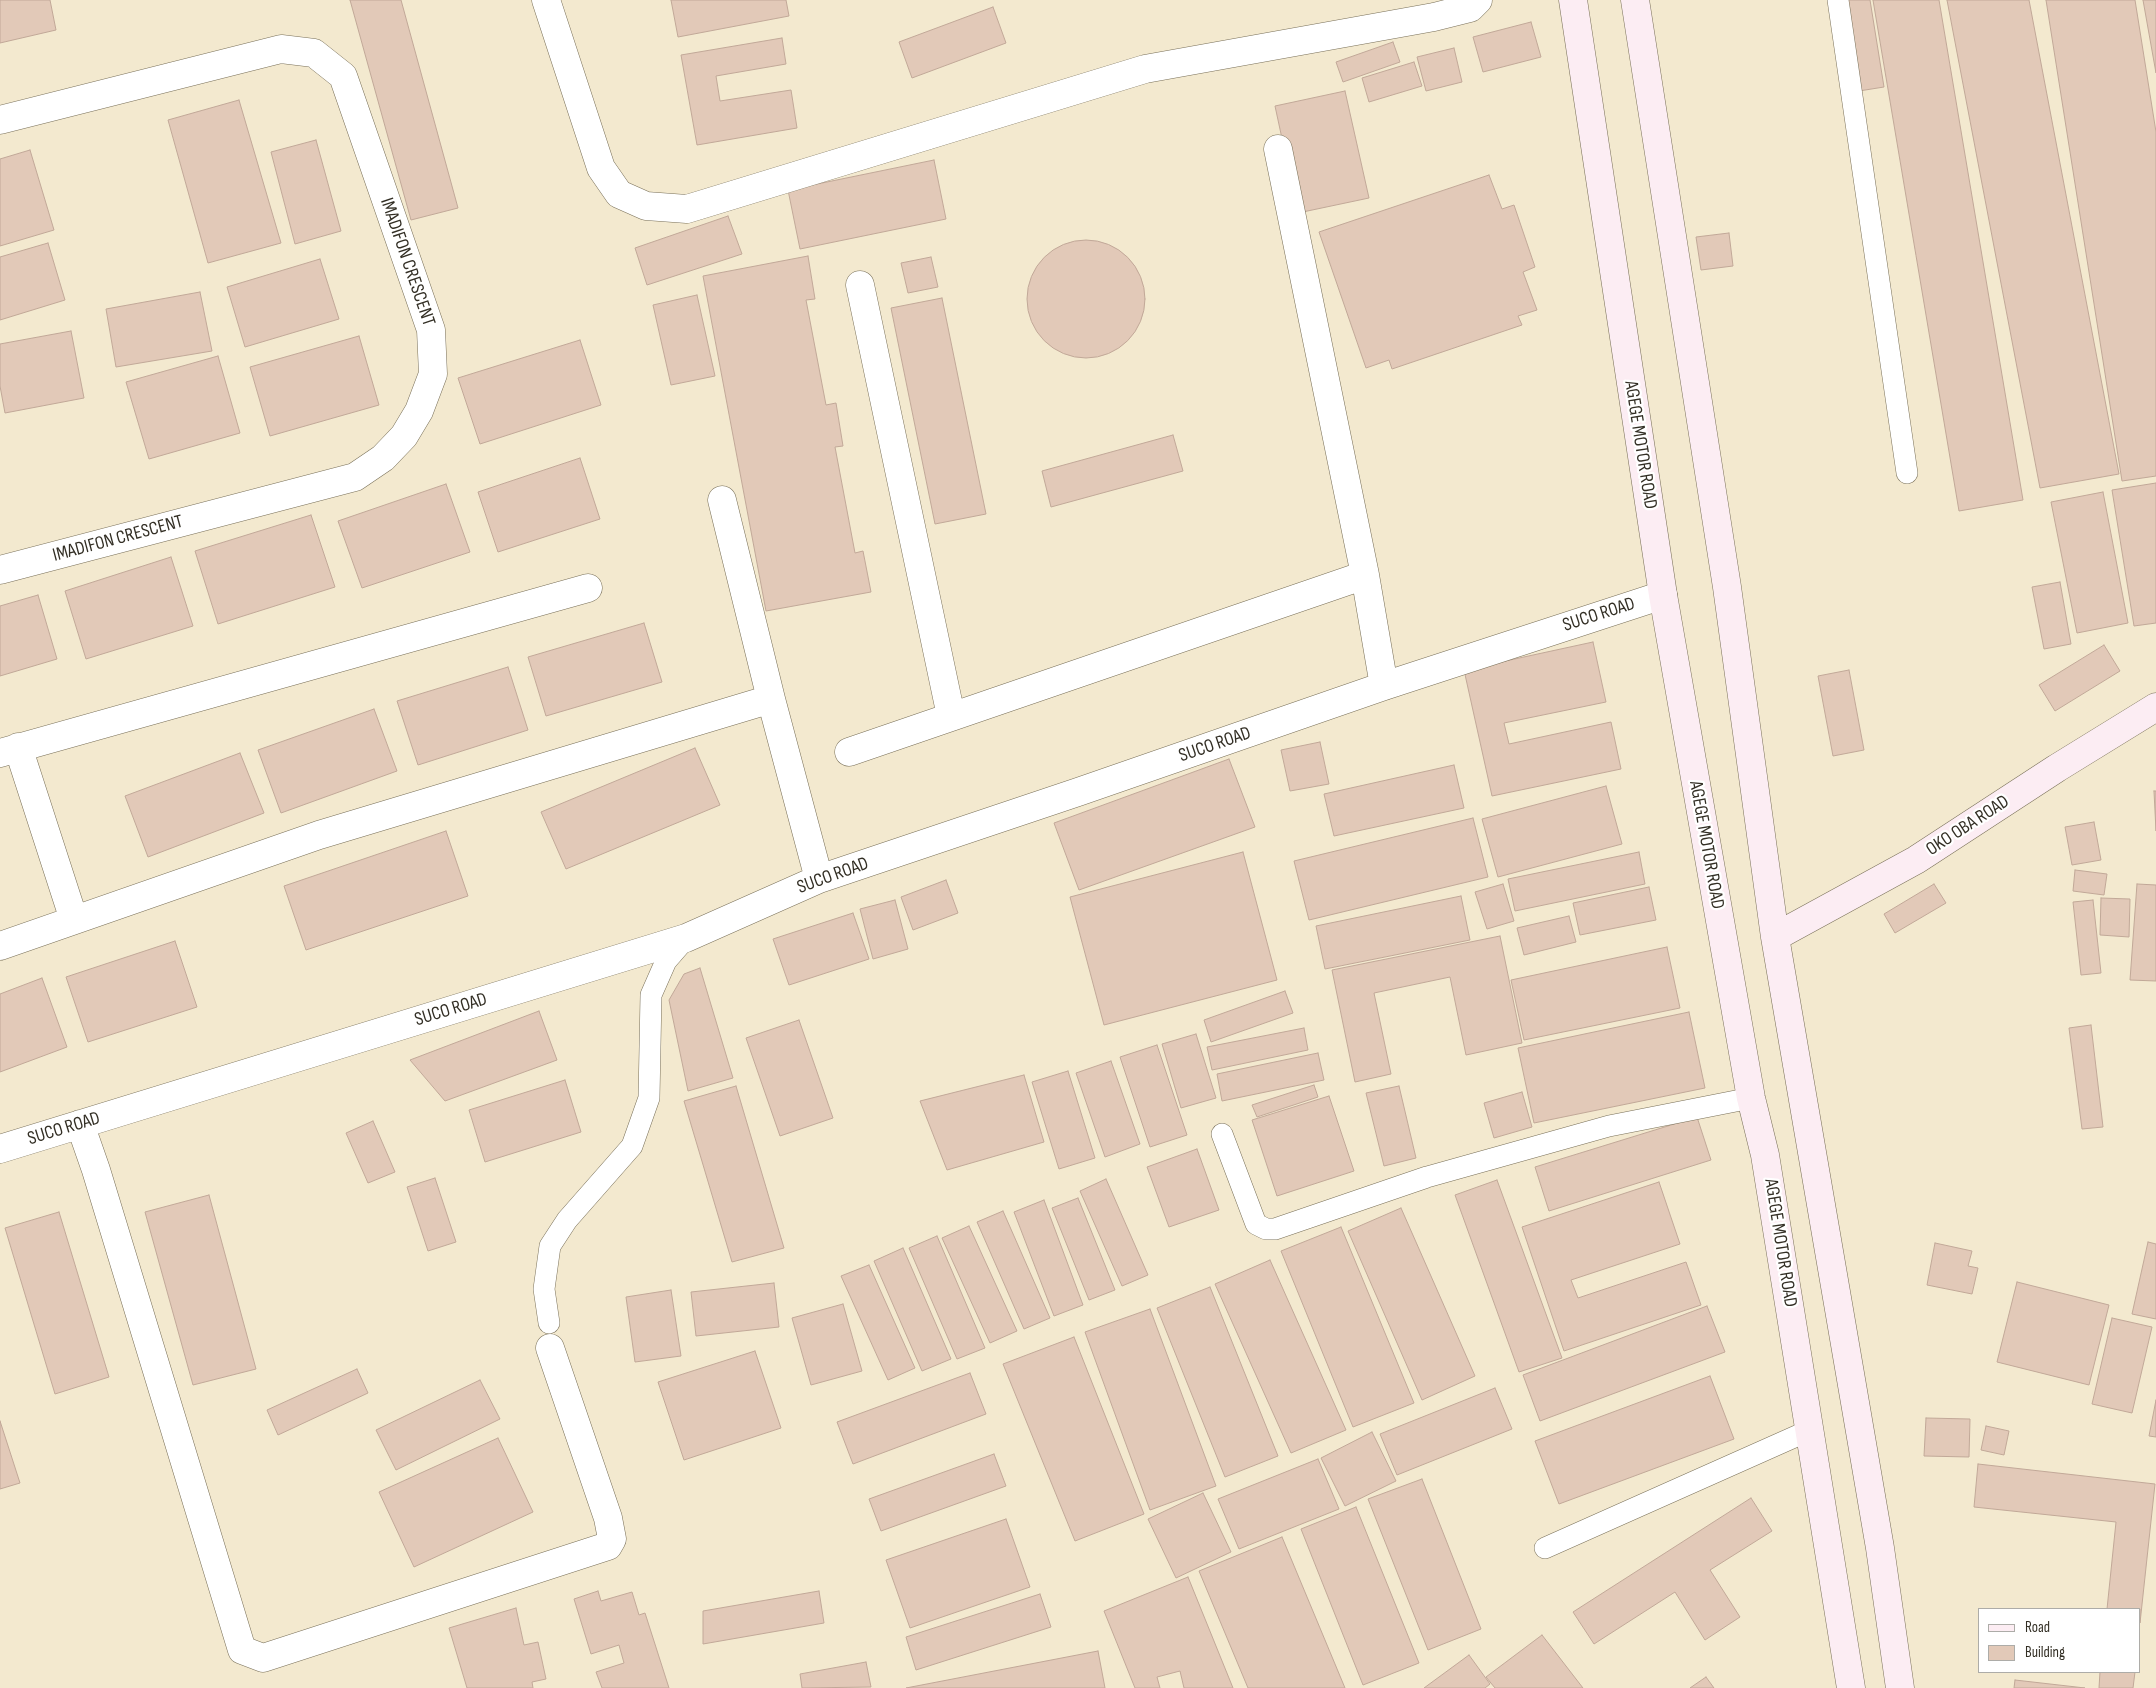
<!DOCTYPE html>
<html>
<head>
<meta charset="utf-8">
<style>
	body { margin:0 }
	#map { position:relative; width:2156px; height:1688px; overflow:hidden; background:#f3e9cf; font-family:"Sofia Sans Condensed",sans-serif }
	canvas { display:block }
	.legend { position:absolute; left:1978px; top:1608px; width:162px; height:65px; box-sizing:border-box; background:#fff; border:1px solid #adaca8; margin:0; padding:6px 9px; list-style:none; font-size:15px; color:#332f25 }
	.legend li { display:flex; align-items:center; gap:10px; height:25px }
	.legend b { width:25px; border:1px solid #adaca8 }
</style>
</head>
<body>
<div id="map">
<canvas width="2156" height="1688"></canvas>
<ul class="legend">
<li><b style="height:6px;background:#fcedf3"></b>Road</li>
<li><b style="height:14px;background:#e2c9b8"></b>Building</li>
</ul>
</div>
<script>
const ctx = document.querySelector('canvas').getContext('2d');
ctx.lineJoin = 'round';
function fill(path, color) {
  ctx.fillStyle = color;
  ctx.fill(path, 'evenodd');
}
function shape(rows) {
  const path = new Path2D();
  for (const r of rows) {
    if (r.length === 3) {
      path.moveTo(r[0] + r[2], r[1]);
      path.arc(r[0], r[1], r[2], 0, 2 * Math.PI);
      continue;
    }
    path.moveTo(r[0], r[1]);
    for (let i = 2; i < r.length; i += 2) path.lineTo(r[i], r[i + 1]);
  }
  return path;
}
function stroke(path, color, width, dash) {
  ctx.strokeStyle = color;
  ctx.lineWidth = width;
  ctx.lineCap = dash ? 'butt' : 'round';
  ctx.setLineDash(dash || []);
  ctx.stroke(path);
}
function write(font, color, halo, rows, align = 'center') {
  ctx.font = font + ' "Sofia Sans Condensed",sans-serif';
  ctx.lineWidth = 4.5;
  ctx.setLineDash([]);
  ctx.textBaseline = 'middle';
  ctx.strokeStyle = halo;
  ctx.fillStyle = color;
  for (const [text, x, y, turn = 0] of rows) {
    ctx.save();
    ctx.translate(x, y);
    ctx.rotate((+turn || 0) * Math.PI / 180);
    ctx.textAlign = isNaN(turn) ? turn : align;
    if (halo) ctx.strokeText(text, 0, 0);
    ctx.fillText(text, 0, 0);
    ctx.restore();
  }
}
const building = shape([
	[0,0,50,0,56,30,0,43,0,0],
	[350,0,401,0,458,208,411,220,350,0],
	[671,0,786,0,789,16,678,37,671,0],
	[1844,0,1870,0,1884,87,1859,91,1844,0],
	[1873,0,1939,0,2023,500,1959,511,1873,0],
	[1947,0,2029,0,2119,474,2040,488,1947,0],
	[2046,0,2135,0,2156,132,2156,476,2122,481,2046,0],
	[2143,0,2156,0,2156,73,2143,0],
	[993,7,1006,43,912,78,899,42,993,7],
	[1531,22,1541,57,1483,72,1473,37,1531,22],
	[782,38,786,64,716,76,720,101,791,90,797,128,697,145,681,55,782,38],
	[1393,42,1400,62,1343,82,1336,62,1393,42],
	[1454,48,1462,82,1426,91,1417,57,1454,48],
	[1414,62,1422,86,1369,102,1362,78,1414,62],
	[1345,91,1369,198,1298,213,1275,106,1345,91],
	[239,100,281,243,208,263,168,120,239,100],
	[316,140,341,231,295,244,271,152,316,140],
	[30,150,54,230,0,246,0,159,30,150],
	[934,160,946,219,800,249,788,190,934,160],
	[1489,175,1502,209,1514,205,1535,267,1523,272,1537,310,1518,316,1522,325,1392,369,1389,360,1366,368,1319,232,1489,175],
	[728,216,742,254,647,285,635,248,728,216],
	[1729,233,1733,266,1701,270,1696,237,1729,233],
	[1086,299,59],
	[48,243,65,300,0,320,0,257,48,243],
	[808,256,815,299,806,300,826,405,836,403,843,446,835,447,855,553,863,551,871,592,766,611,703,276,808,256],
	[931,257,938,287,908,293,901,263,931,257],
	[320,259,339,319,245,347,227,287,320,259],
	[200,292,212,351,116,367,106,309,200,292],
	[697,295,715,376,671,385,653,305,697,295],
	[942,298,986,514,935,524,891,308,942,298],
	[71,331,84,398,5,413,0,386,0,344,71,331],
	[359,336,379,405,270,436,250,367,359,336],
	[580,340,601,405,480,444,458,378,580,340],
	[218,356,240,433,149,459,126,382,218,356],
	[1173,435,1183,471,1051,507,1042,471,1173,435],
	[580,458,600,519,498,552,478,492,580,458],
	[2156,483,2156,623,2134,626,2112,490,2156,483],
	[446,484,470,552,362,588,338,521,446,484],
	[2103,492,2128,623,2077,633,2051,502,2103,492],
	[311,515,335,587,218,624,195,551,311,515],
	[171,557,193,626,86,659,65,591,171,557],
	[2060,582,2071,644,2044,649,2032,587,2060,582],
	[38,595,57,659,0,676,0,606,38,595],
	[644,623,662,682,546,716,528,657,644,623],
	[1593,642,1606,702,1504,723,1509,744,1611,722,1621,769,1492,796,1464,670,1593,642],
	[2104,645,2120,671,2055,711,2039,685,2104,645],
	[508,667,528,730,418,765,397,701,508,667],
	[1849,670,1864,750,1833,756,1818,676,1849,670],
	[374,709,397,771,281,813,258,750,374,709],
	[1320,742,1329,784,1290,791,1281,750,1320,742],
	[695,748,720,805,566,869,541,812,695,748],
	[240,753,264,813,148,857,125,796,240,753],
	[1229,759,1255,827,1079,890,1054,823,1229,759],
	[1454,765,1464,808,1334,836,1324,794,1454,765],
	[1606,786,1622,844,1498,877,1482,819,1606,786],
	[2154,791,2156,791,2156,831,2154,791],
	[1473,818,1488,877,1309,920,1294,861,1473,818],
	[2094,822,2101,860,2072,865,2065,827,2094,822],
	[446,831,468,896,306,950,284,886,446,831],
	[1243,852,1277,980,1104,1025,1070,897,1243,852],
	[1639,852,1645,884,1515,911,1508,879,1639,852],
	[2075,870,2107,874,2104,895,2073,891,2075,870],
	[946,880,958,913,913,930,901,897,946,880],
	[1503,884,1514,921,1487,929,1475,892,1503,884],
	[1934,884,1946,903,1895,933,1884,914,1934,884],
	[2137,884,2156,885,2156,981,2130,980,2137,884],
	[1649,887,1656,920,1580,935,1573,903,1649,887],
	[1461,896,1470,940,1325,969,1316,926,1461,896],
	[2101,898,2130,899,2129,937,2100,935,2101,898],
	[895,900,908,949,873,959,860,909,895,900],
	[2093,900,2101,973,2081,975,2073,902,2093,900],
	[853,913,869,959,789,985,773,939,853,913],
	[1569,916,1576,942,1524,955,1517,928,1569,916],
	[1500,936,1522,1043,1466,1055,1450,977,1374,993,1391,1074,1355,1082,1332,970,1500,936],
	[175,941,197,1007,88,1042,66,977,175,941],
	[1667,947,1680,1008,1524,1040,1511,980,1667,947],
	[700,968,733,1078,688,1091,669,1000,684,974,700,968],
	[42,978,67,1047,0,1072,0,994,42,978],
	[1285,991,1293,1013,1211,1042,1204,1020,1285,991],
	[539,1011,557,1060,445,1101,410,1060,539,1011],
	[1689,1012,1705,1088,1534,1123,1518,1048,1689,1012],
	[799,1020,833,1118,780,1136,746,1038,799,1020],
	[2091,1025,2103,1127,2082,1129,2069,1028,2091,1025],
	[1304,1028,1308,1050,1212,1070,1207,1047,1304,1028],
	[1196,1034,1216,1098,1181,1108,1162,1044,1196,1034],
	[1157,1045,1187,1135,1150,1147,1120,1057,1157,1045],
	[1318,1053,1324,1080,1222,1101,1217,1074,1318,1053],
	[1111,1061,1140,1144,1105,1157,1076,1073,1111,1061],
	[1068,1071,1095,1158,1059,1169,1032,1082,1068,1071],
	[1024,1075,1044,1142,947,1170,920,1101,1024,1075],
	[565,1080,581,1132,485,1162,469,1110,565,1080],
	[1314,1085,1318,1097,1257,1117,1252,1105,1314,1085],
	[736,1086,784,1248,732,1262,684,1101,736,1086],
	[1399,1086,1416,1158,1384,1166,1366,1093,1399,1086],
	[1522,1092,1532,1127,1494,1138,1484,1103,1522,1092],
	[1329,1096,1354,1171,1277,1196,1252,1120,1329,1096],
	[1697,1117,1711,1160,1549,1211,1535,1167,1697,1117],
	[373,1121,395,1172,368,1183,346,1133,373,1121],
	[1197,1149,1219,1210,1169,1227,1147,1167,1197,1149],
	[435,1178,456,1242,428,1251,407,1187,435,1178],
	[1106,1179,1148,1275,1122,1286,1080,1191,1106,1179],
	[1497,1180,1562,1358,1519,1372,1455,1195,1497,1180],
	[1659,1182,1680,1244,1571,1280,1578,1298,1686,1262,1701,1305,1564,1351,1522,1227,1659,1182],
	[209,1195,256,1369,193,1385,145,1212,209,1195],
	[1078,1198,1115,1290,1089,1300,1052,1208,1078,1198],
	[1044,1200,1083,1305,1054,1316,1014,1212,1044,1200],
	[1401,1208,1475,1376,1422,1400,1348,1231,1401,1208],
	[1003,1211,1050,1318,1024,1329,977,1222,1003,1211],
	[59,1212,109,1377,55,1394,5,1228,59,1212],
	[969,1226,1017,1331,990,1343,942,1238,969,1226],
	[1341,1227,1414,1403,1353,1427,1281,1251,1341,1227],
	[937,1236,985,1348,957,1359,909,1248,937,1236],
	[2148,1242,2156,1244,2156,1319,2132,1314,2148,1242],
	[1935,1243,1972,1251,1968,1266,1978,1268,1972,1294,1927,1285,1935,1243],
	[903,1248,951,1359,922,1371,874,1261,903,1248],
	[1270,1260,1346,1430,1291,1453,1215,1284,1270,1260],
	[869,1265,915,1368,888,1380,841,1276,869,1265],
	[2017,1282,2109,1305,2089,1385,1997,1362,2017,1282],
	[774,1283,779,1327,696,1336,691,1292,774,1283],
	[1210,1287,1278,1456,1225,1477,1157,1308,1210,1287],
	[671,1290,681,1356,635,1362,626,1297,671,1290],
	[843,1304,862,1371,811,1385,792,1318,843,1304],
	[1707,1306,1725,1352,1540,1421,1523,1375,1707,1306],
	[1150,1309,1216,1486,1150,1510,1085,1332,1150,1309],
	[2112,1318,2152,1327,2132,1413,2092,1404,2112,1318],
	[1074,1337,1144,1514,1075,1541,1003,1364,1074,1337],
	[755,1351,781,1428,684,1460,658,1382,755,1351],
	[357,1369,368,1393,278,1435,267,1410,357,1369],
	[970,1373,986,1414,853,1464,837,1422,970,1373],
	[1710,1376,1734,1439,1559,1504,1535,1441,1710,1376],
	[480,1380,500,1419,396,1470,376,1430,480,1380],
	[1495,1388,1512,1429,1397,1475,1380,1434,1495,1388],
	[2156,1400,2156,1437,2149,1436,2156,1400],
	[1926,1418,1970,1419,1969,1457,1924,1456,1926,1418],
	[0,1421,20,1483,0,1489,0,1421],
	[1986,1426,2009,1431,2004,1455,1981,1450,1986,1426],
	[1372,1432,1396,1481,1345,1506,1321,1458,1372,1432],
	[498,1438,533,1512,414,1567,379,1492,498,1438],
	[994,1454,1006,1486,881,1531,869,1499,994,1454],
	[1318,1459,1339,1509,1239,1549,1218,1499,1318,1459],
	[1978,1464,2155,1484,2140,1623,2140,1609,2107,1609,2116,1522,1974,1507,1978,1464],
	[1422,1479,1481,1629,1428,1650,1368,1499,1422,1479],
	[1203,1493,1231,1552,1176,1578,1148,1519,1203,1493],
	[1751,1498,1772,1531,1710,1570,1740,1617,1705,1640,1675,1592,1594,1644,1573,1612,1751,1498],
	[1356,1507,1419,1663,1363,1685,1301,1529,1356,1507],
	[1006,1519,1030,1587,910,1628,886,1560,1006,1519],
	[1282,1537,1345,1688,1248,1688,1199,1571,1282,1537],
	[1188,1577,1233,1688,1184,1688,1180,1671,1157,1677,1160,1688,1135,1688,1104,1611,1188,1577],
	[598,1591,601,1601,632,1592,639,1615,645,1613,669,1688,602,1688,596,1672,624,1663,619,1645,591,1654,574,1599,598,1591],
	[819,1591,824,1623,703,1644,703,1611,819,1591],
	[1040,1594,1051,1627,916,1670,906,1637,1040,1594],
	[516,1608,524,1645,538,1642,546,1679,532,1682,533,1688,467,1688,449,1628,516,1608],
	[1542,1635,1583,1688,1495,1688,1486,1677,1542,1635],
	[1098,1651,1105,1688,906,1688,1098,1651],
	[1469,1655,1490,1684,1485,1688,1424,1688,1469,1655],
	[866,1662,871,1687,802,1688,800,1674,866,1662],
	[2100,1672,2135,1672,2133,1688,2099,1688,2100,1672],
	[1706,1677,1714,1688,1690,1688,1706,1677],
	[2015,1680,2085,1688,2014,1688,2015,1680]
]);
fill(building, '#e2c9b8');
stroke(building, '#c1a898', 1);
const lane = shape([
	[1838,0,1907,473],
	[1222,1134,1256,1224,1266,1229,1275,1229,1427,1177,1609,1126,1751,1098],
	[549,1323,544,1289,550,1246,567,1220,632,1146,649,1098,651,995,666,961,686,938],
	[1545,1548,1810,1430]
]);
const street = shape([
	[546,0,601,168,619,194,646,206,687,209,1145,69,1434,17,1470,8,1478,0],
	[0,120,281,49,314,53,343,76,431,330,433,374,419,411,404,436,383,458,355,477,0,570],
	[1278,149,1365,575,1384,686],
	[860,285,951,716],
	[722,500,771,699,819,879],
	[18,747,74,920],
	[849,752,1365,575],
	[0,753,588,588],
	[0,946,319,835,771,699],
	[80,1124,96,1170,242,1650,263,1658,608,1546,612,1539,608,1518,550,1348],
	[0,1149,686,938,819,879,1078,792,1384,686,1663,595]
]);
const secondary = shape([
	[1573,0,1663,595,1751,1098,1765,1155,1851,1688],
	[1635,0,1727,587,1775,937,1880,1548,1900,1688],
	[1775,937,1916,860,2057,768,2156,707]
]);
stroke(lane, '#797059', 22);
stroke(street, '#797059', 29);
stroke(secondary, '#797059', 29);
stroke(lane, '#fff', 21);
stroke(street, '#fff', 28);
stroke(secondary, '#fcedf3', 28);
write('19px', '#332f25', '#fff', [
	["IMADIFON CRESCENT",407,262,71],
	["AGEGE MOTOR ROAD",1640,445,81],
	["IMADIFON CRESCENT",118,539,-15],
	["SUCO ROAD",1599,615,-18],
	["SUCO ROAD",1215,745,-19],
	["OKO OBA ROAD",1968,826,-33],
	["AGEGE MOTOR ROAD",1706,845,80],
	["SUCO ROAD",833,876,-20],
	["SUCO ROAD",451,1010,-17],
	["SUCO ROAD",64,1129,-17],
	["AGEGE MOTOR ROAD",1780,1243,81]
]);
</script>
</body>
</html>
